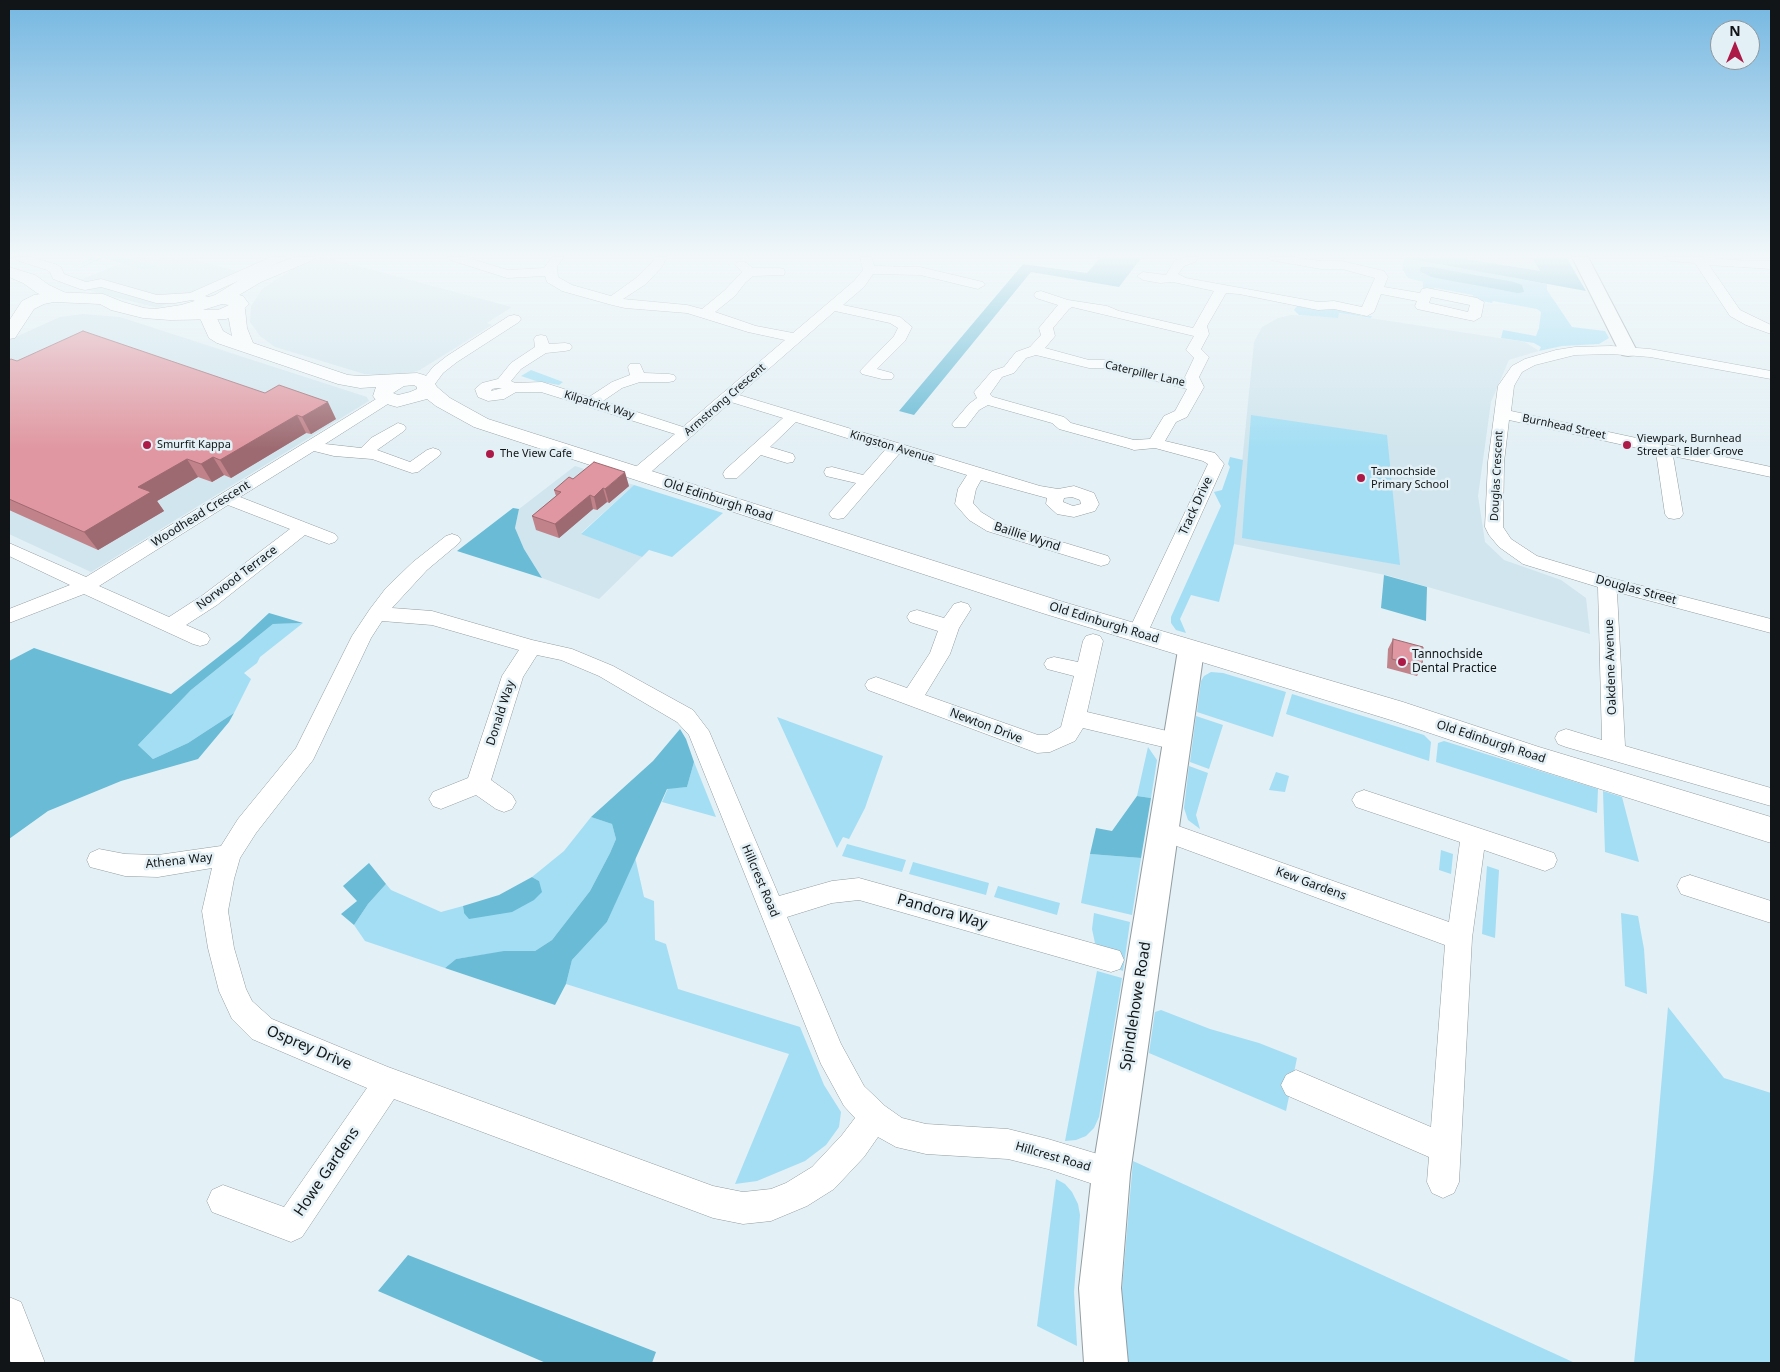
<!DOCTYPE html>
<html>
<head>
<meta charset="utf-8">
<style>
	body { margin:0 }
	#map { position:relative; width:1780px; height:1372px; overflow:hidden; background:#e3f0f5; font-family:"Noto Sans",sans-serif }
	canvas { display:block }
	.frame { position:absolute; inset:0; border:10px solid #111517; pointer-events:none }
	.north { position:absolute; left:1710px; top:20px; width:50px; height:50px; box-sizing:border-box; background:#e3f0f5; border:1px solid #8f989c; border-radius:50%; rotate:0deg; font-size:14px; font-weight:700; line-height:20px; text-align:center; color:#111517 }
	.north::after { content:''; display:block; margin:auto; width:18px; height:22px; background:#ad1a48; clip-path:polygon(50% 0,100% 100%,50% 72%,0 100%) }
</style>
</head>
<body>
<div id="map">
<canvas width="1780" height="1372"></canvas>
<div class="frame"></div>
<div class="north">N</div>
</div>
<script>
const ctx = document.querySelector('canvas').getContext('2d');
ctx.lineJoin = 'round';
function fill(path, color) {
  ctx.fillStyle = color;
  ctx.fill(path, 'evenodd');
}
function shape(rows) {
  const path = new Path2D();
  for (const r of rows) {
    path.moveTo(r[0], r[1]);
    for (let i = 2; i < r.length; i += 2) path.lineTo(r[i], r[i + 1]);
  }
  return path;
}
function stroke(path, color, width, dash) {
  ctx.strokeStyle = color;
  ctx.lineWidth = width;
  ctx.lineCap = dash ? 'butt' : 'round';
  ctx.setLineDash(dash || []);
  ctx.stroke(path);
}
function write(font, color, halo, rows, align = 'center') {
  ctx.font = font + ' "Noto Sans",sans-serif';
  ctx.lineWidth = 5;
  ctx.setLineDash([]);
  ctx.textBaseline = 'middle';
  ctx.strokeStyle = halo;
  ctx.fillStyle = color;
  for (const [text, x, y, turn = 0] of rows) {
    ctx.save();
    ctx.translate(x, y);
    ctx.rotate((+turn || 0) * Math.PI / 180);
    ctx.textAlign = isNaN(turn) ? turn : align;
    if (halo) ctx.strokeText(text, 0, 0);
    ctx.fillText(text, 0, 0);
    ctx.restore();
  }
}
fill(shape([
	[137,257,171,260,182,257,238,271,158,308,67,285],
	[321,257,324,257,512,307,487,323,492,325,420,370,398,377,364,374,275,347,260,336,250,322,251,306,262,289,291,270],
	[1400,257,1567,257,1586,291,1404,257],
	[1338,313,1525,342,1539,351,1509,360,1491,402,1478,496,1485,542,1504,560,1561,580,1586,598,1590,634,1390,576,1234,544,1254,342,1262,327,1278,318,1291,315,1338,317],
	[83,314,120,317,367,397,369,401,91,572,9,534,9,340,60,317],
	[575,466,634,485,581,533,642,557,599,599,542,578,524,549,515,528,519,509]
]), '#d0e5ed');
fill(shape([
	[80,257,124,257,156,266,145,270,103,258,76,270,100,257,70,268,89,260],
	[1404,257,1547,284,1547,290,1572,327,1605,331,1609,338,1599,344,1562,346,1539,351,1541,347,1534,343,1501,338,1503,330,1536,336,1539,328,1541,312,1537,309,1493,301,1492,303,1472,299,1473,295,1435,288,1433,291,1423,289,1423,282,1408,278,1402,269],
	[1297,306,1312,309,1337,309,1362,316,1372,316,1371,318,1339,313,1338,318,1299,315,1294,310],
	[531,370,563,382,559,385,536,381,521,376],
	[1251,415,1387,435,1400,565,1242,538],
	[1230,457,1243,460,1234,544,1219,602,1191,595,1180,619,1186,633,1176,630,1171,623,1171,617,1221,506,1214,492,1222,490,1230,467,1228,464],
	[634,485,723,513,672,557,649,550,642,557,581,534],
	[303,623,260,657,257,663,244,673,251,679,234,713,188,743,153,759,138,745,191,690,273,624],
	[1211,672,1223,673,1286,692,1273,737,1197,712,1201,681,1204,676],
	[1292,694,1424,735,1431,742,1429,761,1286,714],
	[1196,716,1223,725,1209,769,1190,762],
	[777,717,883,756,865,808,849,839,843,837,837,848],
	[1444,741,1598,789,1597,813,1436,762,1438,743],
	[1148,747,1157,760,1151,798,1137,796],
	[694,762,716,817,662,802,668,788,687,787],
	[1189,766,1208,773,1196,815,1200,829,1188,820,1184,808],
	[1276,772,1289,776,1285,792,1269,790],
	[1603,791,1622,797,1639,862,1605,852],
	[591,817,612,824,616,839,610,853,590,891,552,940,535,951,508,951,456,959,445,968,365,941,354,925,368,904,386,884,391,890,441,912,463,906,464,913,539,881,532,877,564,851],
	[847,844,906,860,902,872,842,856],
	[1441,850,1453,854,1451,874,1439,870],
	[1090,854,1141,858,1132,915,1081,903],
	[635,857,644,897,654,901,655,940,666,944,678,989,800,1027,824,1085,841,1112,839,1127,826,1145,805,1161,757,1181,735,1184,789,1054,566,984,572,960,607,922],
	[913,862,989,883,986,895,909,874],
	[1487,866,1499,870,1495,938,1482,934],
	[998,886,1060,903,1057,915,994,897],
	[1094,913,1130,922,1123,971,1115,968,1095,943,1092,929],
	[1621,913,1638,916,1644,949,1647,994,1625,986],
	[1097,971,1122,978,1099,1117,1094,1128,1086,1136,1076,1140,1065,1141],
	[1668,1007,1724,1078,1771,1093,1771,1363,1634,1363,1654,1168],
	[1161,1010,1210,1029,1259,1043,1297,1058,1286,1111,1149,1053,1155,1012],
	[1133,1161,1575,1363,1124,1363,1120,1312],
	[1056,1179,1065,1184,1072,1192,1078,1204,1080,1215,1074,1292,1077,1346,1037,1326]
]), '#a3def4');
fill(shape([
	[1101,257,1142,257,1119,287,1031,272,914,415,899,411,1023,264,1087,273],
	[1400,257,1453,257,1540,271,1532,257,1566,257,1586,291],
	[1421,267,1431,267,1514,282,1522,285,1524,292,1518,293,1431,277,1420,271],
	[513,508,519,509,515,528,524,549,542,578,457,551],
	[1384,575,1427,587,1426,621,1381,608],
	[269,613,303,623,273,624,191,690,138,745,153,759,188,743,234,713,229,722,198,759,121,781,48,811,9,839,9,661,34,648,171,694,240,640],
	[680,729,686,739,694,762,687,787,667,789,607,922,572,960,566,984,555,1005,445,968,456,959,504,951,535,951,552,940,590,891,610,853,616,839,612,824,591,817,653,761],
	[1137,796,1151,798,1141,858,1090,854,1096,828,1112,831],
	[369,863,386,884,368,904,354,925,341,914,357,901,343,886],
	[532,877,539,881,542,892,534,900,512,912,469,919,464,913,463,906,499,895],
	[408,1255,656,1352,652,1363,546,1363,378,1291]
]), '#69bbd6');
const minor = shape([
	[14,257,31,257,55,264,61,267,64,274,86,282,101,279,157,295,190,293,271,257,286,257,284,260,205,296,215,299,217,302,210,306,192,300,175,303,156,303,101,287,85,290,80,289,53,279,50,272,47,270,16,260,14,257],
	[448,257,465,257,508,270,544,268,552,257,564,257,557,266,558,277,572,285,611,296,636,278,652,262,655,257,667,257,662,267,646,284,623,299,687,305,702,309,725,290,742,272,735,265,737,262,745,262,753,268,779,268,784,269,785,272,784,275,753,276,745,283,735,296,715,312,756,326,793,333,854,281,863,270,860,257,872,257,874,266,920,267,983,282,985,285,978,289,920,275,873,274,864,287,843,305,900,317,912,327,905,341,877,369,892,373,894,376,892,379,882,379,862,374,860,371,894,336,898,328,890,323,835,311,739,395,1040,486,1058,489,1074,486,1094,493,1099,504,1095,511,1074,517,1057,514,1046,504,1047,498,981,480,976,489,973,503,981,512,999,523,1108,556,1110,560,1108,564,1101,566,987,531,969,520,955,504,958,489,967,475,899,454,844,518,838,519,832,518,829,514,832,510,856,483,826,476,824,472,826,468,832,467,863,475,885,450,796,422,770,447,793,454,795,458,793,462,787,463,761,455,737,478,725,478,723,474,725,470,783,418,731,402,644,478,632,478,630,474,632,470,675,434,541,392,516,392,504,399,488,401,478,397,475,389,482,383,498,379,511,363,535,347,534,339,536,336,541,335,546,336,549,344,565,343,570,344,572,347,570,350,565,351,546,353,521,369,511,381,515,383,542,382,589,397,612,382,630,375,628,367,630,364,640,364,644,373,669,374,674,375,676,378,674,381,669,382,640,382,622,388,603,401,683,427,785,340,748,332,687,313,625,308,612,305,562,291,547,282,545,276,507,278,450,260,448,257],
	[497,388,502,388,491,391,492,389,497,388],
	[1072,497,1080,500,1081,504,1073,506,1063,502,1064,498,1072,497],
	[1186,257,1199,257,1195,262,1184,266,1178,274,1186,278,1318,302,1334,301,1362,307,1375,278,1342,269,1321,269,1275,261,1271,260,1269,257,1294,257,1321,261,1342,261,1384,271,1388,277,1384,287,1420,293,1422,289,1427,288,1477,298,1484,302,1481,317,1474,321,1417,309,1415,306,1417,301,1381,294,1374,312,1367,316,1334,309,1318,310,1239,294,1226,293,1207,326,1209,334,1201,349,1209,357,1199,377,1204,387,1187,417,1176,422,1165,441,1215,453,1224,464,1148,632,1145,637,1138,639,1131,637,1128,632,1208,464,1203,461,1155,448,1134,450,1128,448,1059,429,1052,423,988,405,979,410,966,427,954,427,952,424,969,404,977,398,974,392,992,371,1004,367,1016,352,1030,347,1041,335,1039,328,1058,305,1036,298,1034,295,1036,292,1041,291,1068,300,1107,306,1119,311,1193,328,1214,291,1173,282,1160,283,1143,280,1137,276,1143,272,1166,275,1175,260,1186,257],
	[1431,297,1470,305,1468,312,1429,303,1431,297],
	[1072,307,1194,336,1186,350,1194,358,1185,377,1186,380,1104,360,1089,360,1045,348,1055,336,1053,328,1069,309,1072,307],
	[1036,355,1089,368,1104,368,1187,389,1175,411,1164,416,1150,439,1134,440,1071,423,1064,417,993,397,990,394,1002,377,1014,373,1026,358,1036,355],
	[1664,257,1702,257,1748,261,1771,261,1771,269,1709,265,1740,310,1771,325,1771,334,1746,325,1730,316,1695,263,1670,261,1664,257],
	[514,315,519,316,521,319,519,322,457,362,443,373,432,388,422,388,419,385,433,367,447,356,509,316,514,315],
	[1611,346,1650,349,1771,371,1771,379,1650,357,1611,354,1575,355,1535,365,1522,372,1514,386,1511,411,1771,467,1771,477,1673,456,1683,514,1680,518,1674,519,1668,518,1665,514,1656,452,1509,420,1504,462,1503,527,1511,539,1537,556,1611,578,1771,619,1771,633,1617,592,1625,746,1771,788,1771,806,1566,747,1558,744,1555,738,1558,732,1566,729,1602,740,1598,587,1523,564,1499,547,1489,535,1485,527,1488,462,1498,386,1512,366,1525,359,1556,350,1575,347,1611,346],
	[386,394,391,396,394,399,391,402,325,444,361,448,371,438,398,423,404,425,406,428,404,431,377,450,410,462,427,450,433,448,439,450,441,453,439,456,418,472,412,473,372,459,334,456,314,451,240,497,335,534,338,538,335,542,329,544,305,535,217,605,186,625,207,634,210,639,207,644,200,646,193,644,84,594,9,623,9,609,70,585,9,556,9,543,86,577,381,396,386,394],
	[228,505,290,529,203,595,169,617,99,586,228,505],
	[452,534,458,536,461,540,458,544,427,570,392,608,432,611,532,640,572,649,613,666,693,710,709,731,779,896,832,881,859,878,1120,951,1124,960,1120,969,1111,972,859,900,832,903,787,917,841,1044,864,1086,885,1106,902,1118,926,1124,1008,1129,1048,1139,1111,1158,1122,1163,1127,1174,1122,1185,1111,1190,1048,1169,1008,1159,926,1154,896,1147,878,1137,864,1157,834,1189,807,1206,771,1221,743,1224,713,1218,394,1099,302,1237,291,1242,212,1212,207,1201,212,1190,223,1185,284,1207,367,1088,252,1039,232,1019,219,991,208,948,202,911,212,868,158,877,125,876,90,867,87,860,90,853,99,849,125,854,158,855,221,846,238,819,296,748,352,636,370,609,386,588,413,562,446,536,452,534],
	[382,621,432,625,519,650,502,676,468,778,433,792,429,799,433,806,441,809,476,795,496,809,504,812,512,809,516,802,512,795,491,780,523,677,537,655,561,660,599,676,677,722,689,735,821,1064,844,1106,855,1118,842,1135,812,1167,786,1183,771,1189,743,1192,713,1186,388,1067,272,1019,252,1001,246,989,234,948,228,911,234,879,240,858,256,833,313,760,371,638,382,621],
	[961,602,968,604,971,609,959,628,950,654,925,695,1038,735,1047,735,1061,727,1074,676,1047,669,1044,664,1047,659,1054,657,1078,662,1083,641,1086,636,1093,634,1100,636,1103,641,1087,712,1184,735,1187,741,1184,747,1176,750,1083,728,1075,741,1050,752,1037,753,868,690,865,685,868,680,876,677,907,688,930,653,938,631,910,622,907,617,910,612,917,610,944,618,954,604,961,602],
	[1364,790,1554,853,1557,860,1554,867,1545,871,1484,850,1472,938,1459,1182,1454,1193,1443,1198,1432,1193,1427,1182,1429,1157,1286,1095,1281,1085,1286,1075,1296,1070,1431,1127,1445,945,1155,838,1152,831,1155,824,1164,821,1449,922,1460,842,1356,807,1352,800,1356,793,1364,790],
	[1690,875,1771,901,1771,923,1681,894,1677,886,1681,878,1690,875],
	[9,1297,21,1302,45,1363,11,1363,9,1358,9,1297]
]);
const tertiary = shape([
	[1572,257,1588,257,1637,351,1634,355,1628,356,1622,355,1619,351,1572,257],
	[1191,641,1200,644,1204,650,1130,1174,1121,1288,1128,1363,1084,1363,1079,1288,1092,1174,1178,650,1182,644,1191,641]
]);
const secondary = shape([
	[9,267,35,275,49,285,66,293,69,297,66,301,60,302,37,293,23,283,9,277,9,267],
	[236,304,242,305,245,309,247,328,253,343,348,375,360,376,417,373,424,375,432,379,437,387,450,398,488,419,1060,601,1403,702,1539,747,1771,817,1771,843,1537,769,1394,721,1042,613,474,427,436,406,427,399,397,407,390,405,376,400,373,396,376,387,360,388,338,384,217,343,209,338,199,316,202,312,208,311,214,312,223,331,232,336,227,309,230,305,236,304],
	[414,385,417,387,417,389,410,392,398,395,393,393,404,386,414,385]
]);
const primary = shape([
	[294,257,315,257,313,260,261,282,239,295,243,296,249,304,238,315,226,319,170,320,143,318,111,310,100,304,54,302,44,304,34,309,15,338,9,339,9,321,22,301,34,295,54,292,103,294,123,302,144,308,155,309,181,305,215,295,249,274,294,257],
	[222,304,229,305,218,310,203,310,222,304]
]);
stroke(minor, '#929da2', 1);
stroke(tertiary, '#929da2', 2);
stroke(secondary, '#929da2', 1);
stroke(primary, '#929da2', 1);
fill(minor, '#fff');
fill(tertiary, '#fff');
fill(secondary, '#fff');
fill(primary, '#fff');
fill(shape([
	[9,360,265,393,336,419,311,434,306,433,231,478,224,475,212,482,198,477,157,501,164,511,98,550,9,510],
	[629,486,609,503,607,502,597,510,593,509,559,538,536,530,532,516,556,496,554,490],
	[1393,639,1422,667,1417,676,1387,668,1388,649]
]), '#c1828a');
fill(shape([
	[328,402,336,419,311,434,302,417],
	[297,415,306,433,231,478,220,460],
	[213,457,224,475,212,482,201,464],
	[187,459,198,477,157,501,164,511,98,550,84,532,138,487],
	[625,472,629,486,609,503,605,489],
	[603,488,607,502,597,510,594,497],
	[590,495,593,509,559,538,555,524]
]), '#9d6a71');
const building = shape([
	[83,331,265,393,279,385,328,402,302,417,297,415,220,460,213,457,201,464,187,459,138,487,151,492,84,532,9,499,9,360,11,359,17,361,83,331],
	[594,462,625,472,605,489,603,488,594,497,590,495,555,524,532,516,561,492,554,490,569,477,573,479,594,462],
	[1393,639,1423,647,1422,667,1392,659,1393,639]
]);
fill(building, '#e097a1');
stroke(building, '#9d6a71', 1);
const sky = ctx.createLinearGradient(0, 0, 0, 449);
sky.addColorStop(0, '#75b7e1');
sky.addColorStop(0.57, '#f2f8fa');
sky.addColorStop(1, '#f2f8fa00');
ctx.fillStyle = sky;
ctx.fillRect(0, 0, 1780, 449);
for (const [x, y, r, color] of [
	[147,445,5,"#ad1a48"],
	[1627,445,5,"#ad1a48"],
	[490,454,5,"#ad1a48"],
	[1361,478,5,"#ad1a48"],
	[1402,662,5,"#ad1a48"]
]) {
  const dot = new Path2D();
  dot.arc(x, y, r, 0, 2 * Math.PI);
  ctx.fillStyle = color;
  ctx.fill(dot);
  stroke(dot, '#e3f0f5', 2);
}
write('11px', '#111517', '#e3f0f5', [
	["Caterpiller Lane",1145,374,13],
	["Armstrong Crescent",725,400,-41],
	["Kilpatrick Way",599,405,17],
	["Burnhead Street",1564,427,12],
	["Kingston Avenue",892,447,17],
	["Douglas Crescent",1497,476,-87]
]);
write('11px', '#111517', '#e3f0f5', [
	["Viewpark, Burnhead",1637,439],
	["Street at Elder Grove",1637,452],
	["Smurfit Kappa",157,445],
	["The View Cafe",500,454],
	["Tannochside",1371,472],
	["Primary School",1371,485]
], 'left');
write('12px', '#111517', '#e3f0f5', [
	["Old Edinburgh Road",718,500,18],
	["Track Drive",1196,506,-65],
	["Woodhead Crescent",201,514,-32],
	["Baillie Wynd",1027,537,18],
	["Norwood Terrace",237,578,-37],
	["Douglas Street",1636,590,15],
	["Old Edinburgh Road",1104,623,17],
	["Oakdene Avenue",1611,667,-92],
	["Donald Way",501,713,-72],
	["Newton Drive",986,726,21],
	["Old Edinburgh Road",1491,742,18],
	["Athena Way",179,861,-6],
	["Hillcrest Road",760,881,67],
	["Kew Gardens",1311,884,20],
	["Hillcrest Road",1053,1157,16]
]);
write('12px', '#111517', '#e3f0f5', [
	["Tannochside",1412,655],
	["Dental Practice",1412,669]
], 'left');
write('15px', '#111517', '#e3f0f5', [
	["Pandora Way",942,912,16],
	["Spindlehowe Road",1136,1006,-81],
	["Osprey Drive",309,1048,23],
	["Howe Gardens",327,1172,-56]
]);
</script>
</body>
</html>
